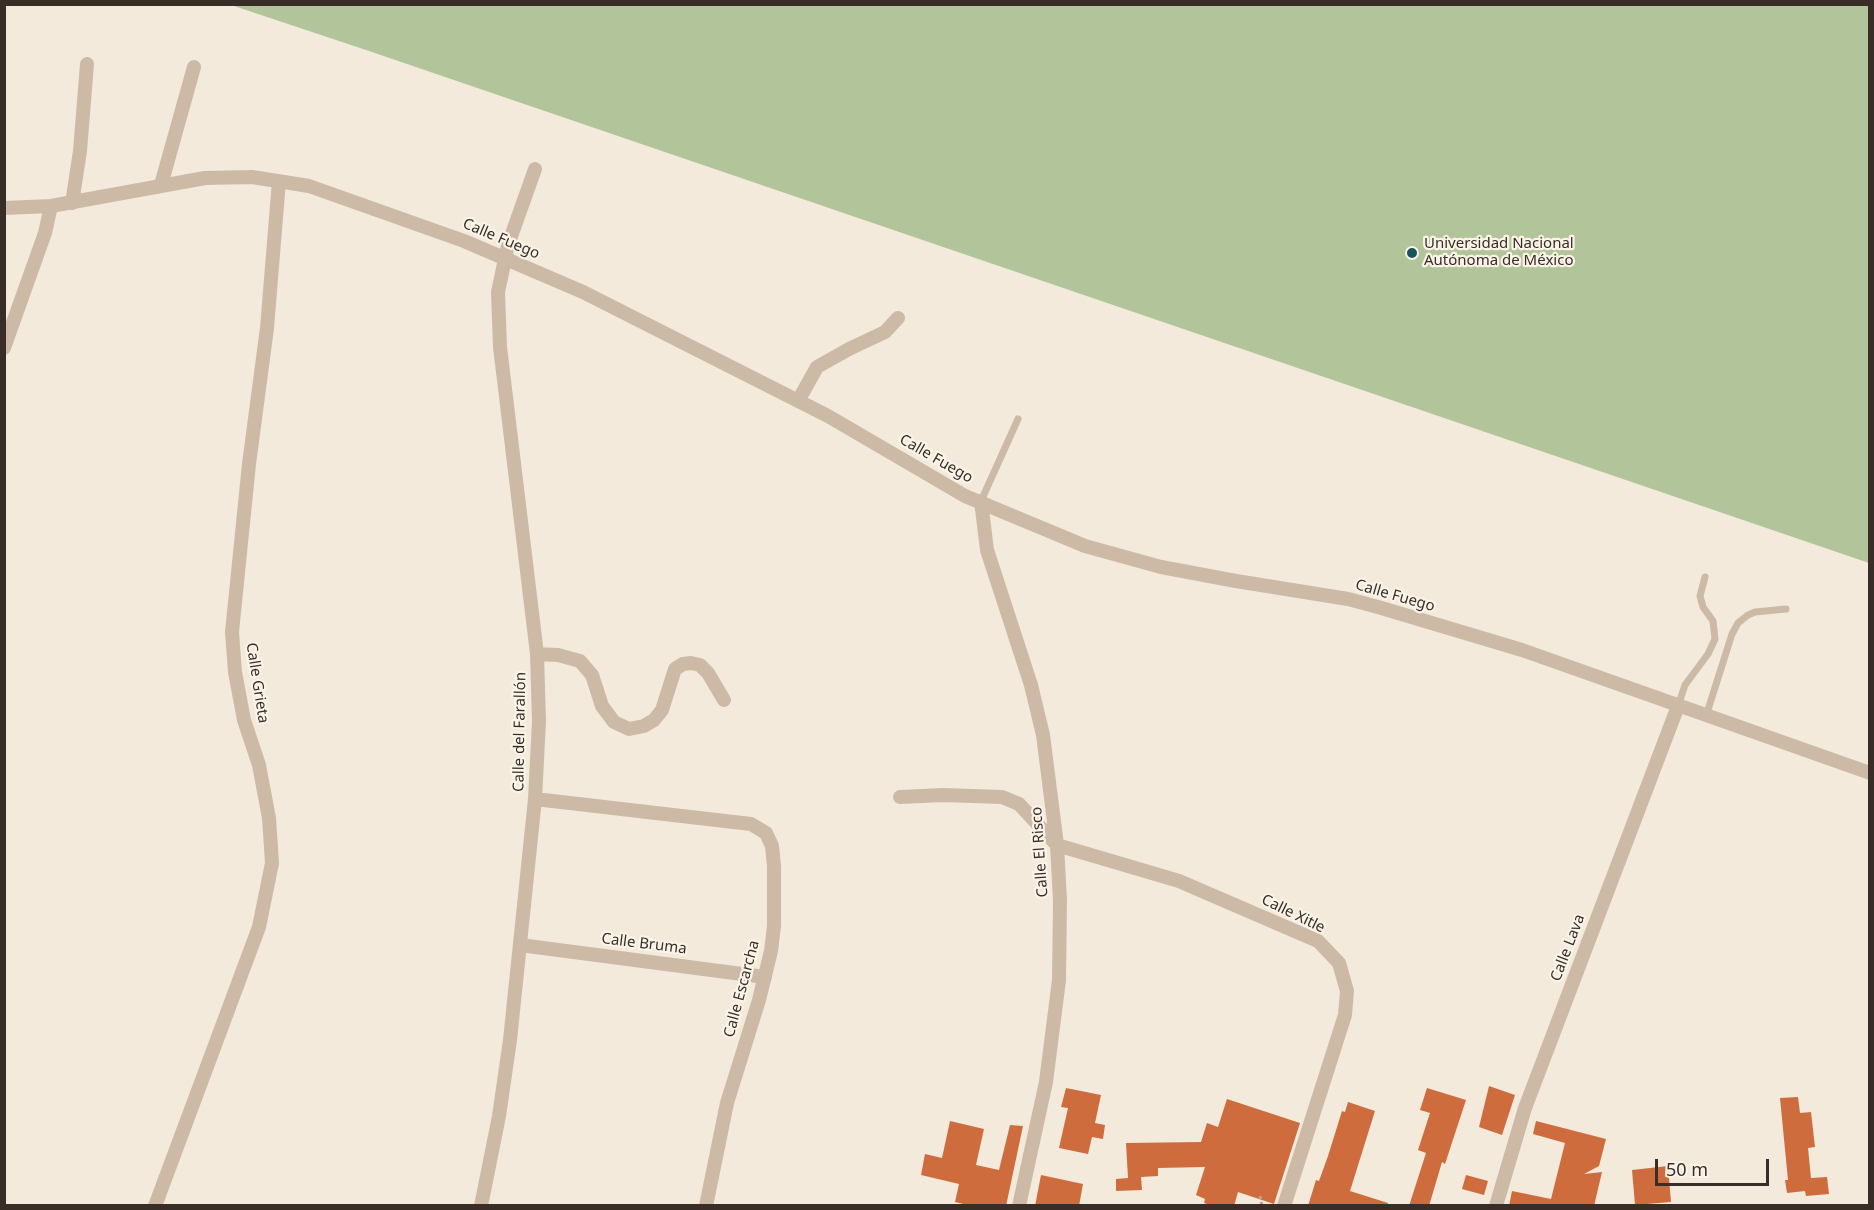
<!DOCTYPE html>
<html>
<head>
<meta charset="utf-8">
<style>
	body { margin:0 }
	#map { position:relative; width:1874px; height:1210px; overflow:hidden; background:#f3eadb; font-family:"Noto Sans",sans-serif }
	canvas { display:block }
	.frame { position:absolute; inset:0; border:6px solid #382e27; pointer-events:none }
	.scale { position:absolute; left:1655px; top:1159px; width:114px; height:27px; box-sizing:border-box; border:3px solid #382e27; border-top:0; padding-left:8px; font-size:18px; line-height:21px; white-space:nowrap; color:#382e27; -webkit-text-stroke:4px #fbf3e8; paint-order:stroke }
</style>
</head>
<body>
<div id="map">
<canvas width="1874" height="1210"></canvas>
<div class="frame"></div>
<div class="scale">50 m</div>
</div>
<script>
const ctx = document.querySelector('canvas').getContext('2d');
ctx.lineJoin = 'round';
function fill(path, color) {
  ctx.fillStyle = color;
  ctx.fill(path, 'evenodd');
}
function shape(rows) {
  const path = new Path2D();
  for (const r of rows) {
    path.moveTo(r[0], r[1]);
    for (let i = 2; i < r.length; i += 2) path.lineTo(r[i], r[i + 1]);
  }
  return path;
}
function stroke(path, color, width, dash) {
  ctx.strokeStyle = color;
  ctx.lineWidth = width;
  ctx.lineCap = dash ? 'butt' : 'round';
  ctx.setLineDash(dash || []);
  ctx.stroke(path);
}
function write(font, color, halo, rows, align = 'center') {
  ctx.font = font + ' "Noto Sans",sans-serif';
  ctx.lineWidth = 4.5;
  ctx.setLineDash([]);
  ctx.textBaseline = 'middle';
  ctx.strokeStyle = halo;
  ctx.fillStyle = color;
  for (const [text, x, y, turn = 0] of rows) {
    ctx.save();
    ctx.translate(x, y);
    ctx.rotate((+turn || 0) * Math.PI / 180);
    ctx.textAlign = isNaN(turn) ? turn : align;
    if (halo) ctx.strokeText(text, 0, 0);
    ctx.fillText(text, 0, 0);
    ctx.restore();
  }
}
fill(shape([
	[231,5,1869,5,1869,563,366,50]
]), '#b2c49a');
fill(shape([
	[1489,1086,1515,1095,1502,1135,1479,1127],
	[1066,1088,1101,1095,1095,1123,1105,1125,1103,1139,1092,1137,1088,1154,1059,1148,1068,1108,1061,1107],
	[1427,1088,1466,1100,1445,1164,1442,1162,1429,1206,1409,1206,1426,1153,1418,1150,1430,1113,1420,1110],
	[1798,1097,1800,1113,1811,1112,1815,1147,1808,1148,1811,1178,1827,1177,1829,1194,1806,1196,1805,1191,1787,1193,1785,1180,1788,1180,1780,1098],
	[1227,1099,1300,1123,1274,1204,1238,1192,1234,1206,1213,1206,1204,1203,1205,1199,1196,1195,1205,1167,1158,1168,1158,1176,1141,1177,1142,1190,1116,1191,1116,1179,1128,1178,1126,1143,1201,1142,1207,1123,1218,1127],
	[1348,1102,1375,1111,1350,1191,1388,1203,1387,1206,1308,1206,1316,1180,1319,1181,1328,1156,1342,1111,1345,1112],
	[950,1121,984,1129,976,1165,999,1170,1010,1125,1023,1126,1006,1206,972,1206,955,1202,959,1184,921,1175,925,1154,942,1158],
	[1536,1121,1606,1139,1599,1166,1584,1174,1602,1172,1594,1206,1509,1206,1512,1191,1551,1199,1565,1143,1533,1134],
	[1668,1166,1671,1202,1635,1205,1632,1170],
	[1041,1175,1083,1184,1079,1206,1035,1206],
	[1466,1175,1488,1181,1484,1195,1462,1189]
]), '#ce6c3e');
stroke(shape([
	[1260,1196,1262,1206]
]), '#b8a490', 3, [3, 3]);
stroke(shape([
	[981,501,1018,419],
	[1678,706,1685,685,1708,654,1715,639,1713,621,1703,607,1700,596,1705,577],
	[1706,716,1732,634,1738,623,1748,615,1755,612,1786,609]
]), '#ccbaa6', 7);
stroke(shape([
	[161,185,194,67],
	[72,203,80,151,87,64],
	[4,208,51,206,205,178,252,177,309,186,464,241,583,292,828,416,965,496,1085,546,1161,567,1236,581,1348,599,1378,607,1522,650,1870,773],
	[4,348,45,233,51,206],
	[798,401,817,367,849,349,885,332,898,318],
	[981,501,987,550,1031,685,1043,735,1057,845,1060,900,1059,980,1046,1082,1019,1206],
	[537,654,558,655,580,661,592,675,602,706,614,722,629,729,644,726,654,720,662,710,675,669,683,664,691,663,700,665,708,673,724,700],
	[900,797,943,795,1002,797,1019,804,1057,845,1179,881,1318,941,1339,963,1347,991,1345,1015,1284,1206],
	[535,799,751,824,766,833,772,846,774,866,774,926,771,951,759,1000,727,1103,706,1206],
	[520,945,765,977],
	[155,1206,259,927,272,863,269,818,259,765,244,720,235,672,232,632,249,464,267,328,279,181],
	[481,1206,499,1116,510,1040,535,799,539,721,537,654,500,347,498,292,508,245,535,169],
	[1496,1206,1525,1108,1678,706]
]), '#ccbaa6', 14);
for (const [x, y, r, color] of [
	[1412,253,6,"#1a535c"]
]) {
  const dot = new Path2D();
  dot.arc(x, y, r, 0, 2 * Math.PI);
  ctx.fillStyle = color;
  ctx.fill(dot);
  stroke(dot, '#fbf3e8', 2);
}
write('15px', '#382e27', '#fbf3e8', [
	["Calle Fuego",501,239,23],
	["Calle Fuego",936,459,30],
	["Calle Fuego",1395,596,16],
	["Calle Grieta",257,683,81],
	["Calle del Farallón",520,732,-89],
	["Calle El Risco",1040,852,-94],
	["Calle Xitle",1293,914,26],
	["Calle Bruma",644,944,7],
	["Calle Lava",1568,948,-69],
	["Calle Escarcha",742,989,-75]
]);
write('15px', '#382e27', '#fbf3e8', [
	["Universidad Nacional",1424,244],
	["Autónoma de México",1424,261]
], 'left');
</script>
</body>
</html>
